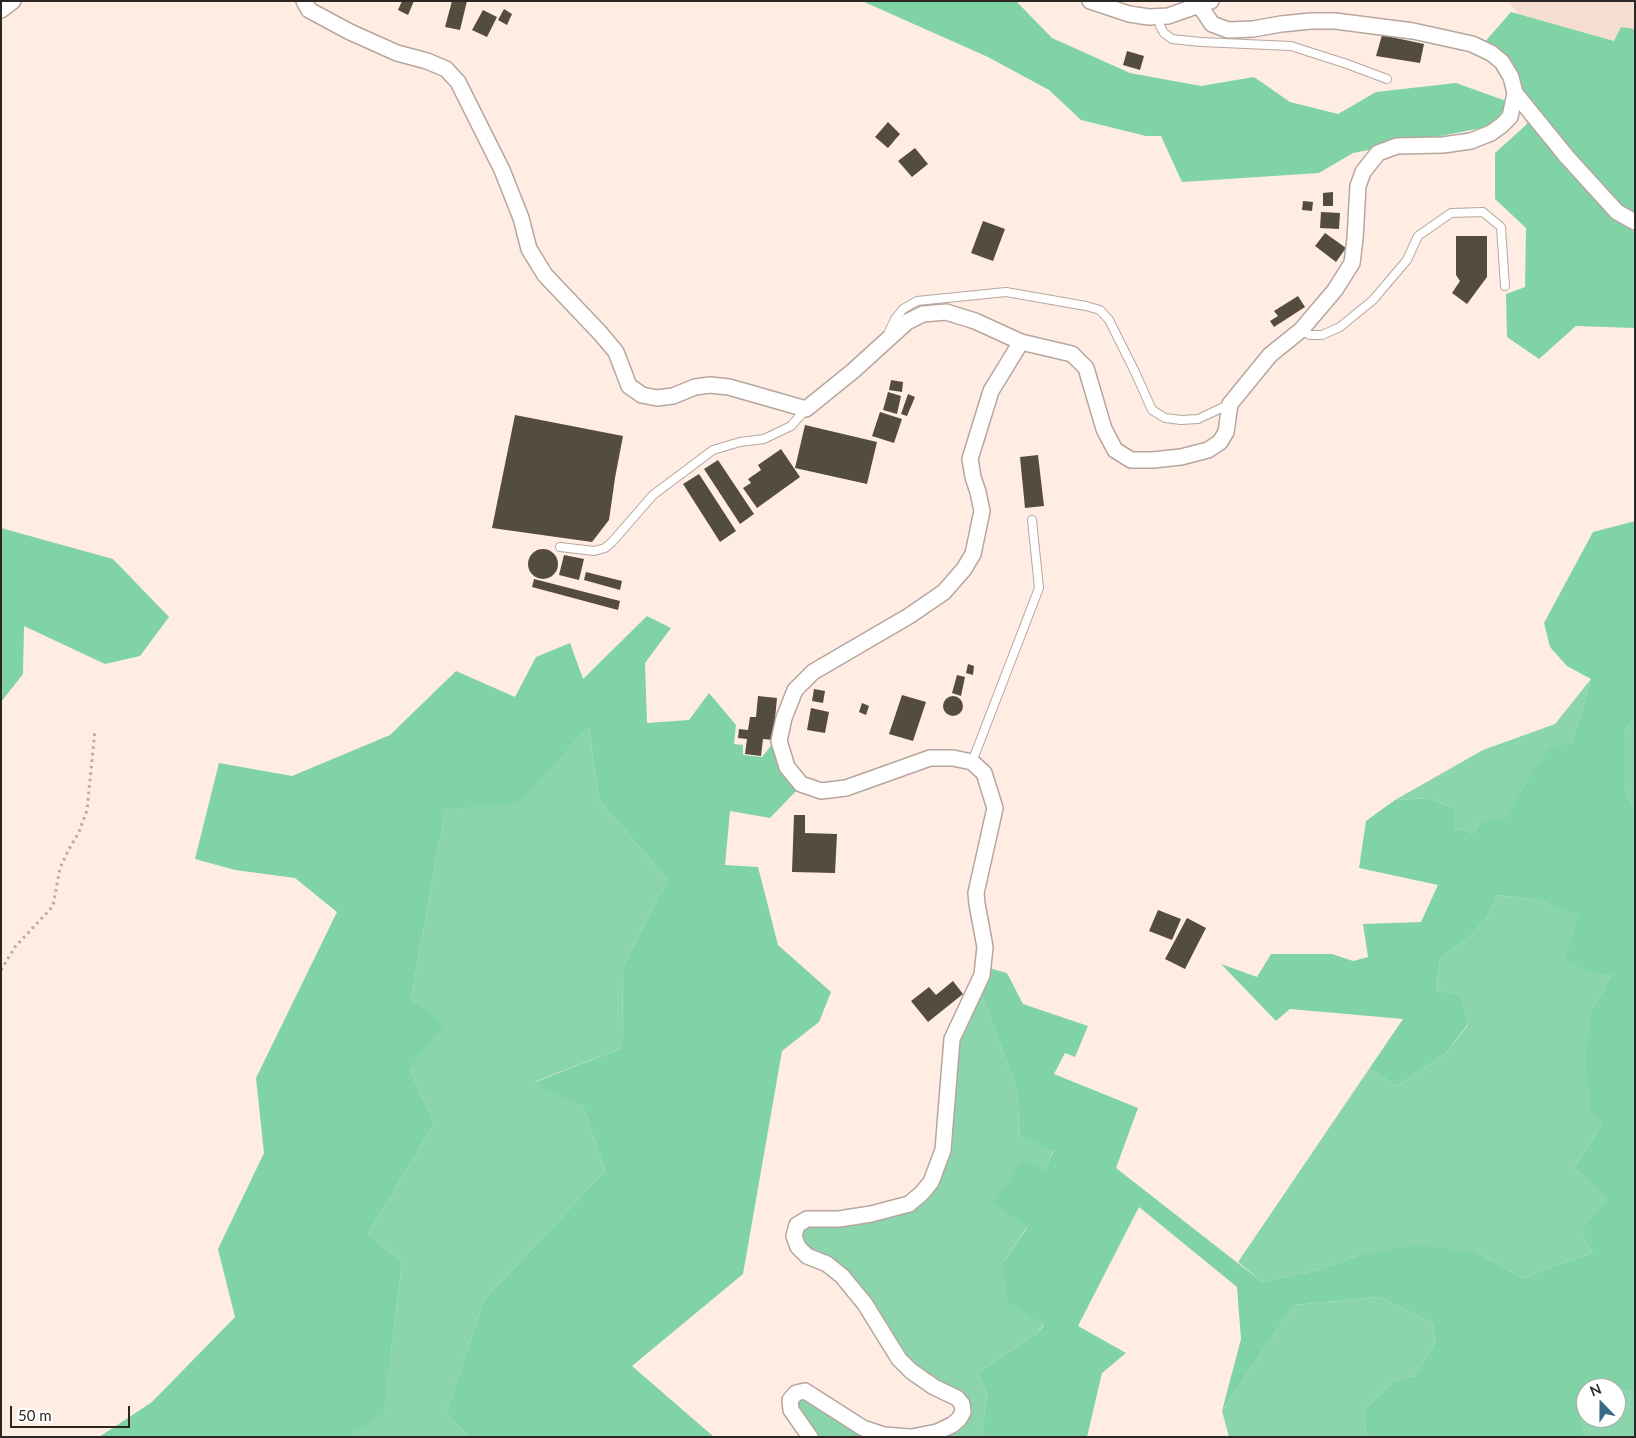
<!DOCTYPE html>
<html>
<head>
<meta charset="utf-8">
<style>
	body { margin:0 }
	#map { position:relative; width:1636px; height:1438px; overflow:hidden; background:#ffede3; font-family:Lato,sans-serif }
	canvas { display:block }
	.frame { position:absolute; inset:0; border:2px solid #2d2724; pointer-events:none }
	.north { position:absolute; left:1576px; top:1378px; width:50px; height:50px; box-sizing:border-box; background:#fff; border:1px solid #aba9a7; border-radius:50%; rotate:338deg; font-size:14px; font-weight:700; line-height:20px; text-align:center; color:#2d2724 }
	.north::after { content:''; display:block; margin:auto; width:18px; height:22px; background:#356c87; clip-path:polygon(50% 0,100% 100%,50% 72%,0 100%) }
	.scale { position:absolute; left:10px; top:1406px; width:120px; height:22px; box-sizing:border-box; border:2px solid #2d2724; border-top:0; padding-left:6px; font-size:15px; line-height:18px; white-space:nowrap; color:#2d2724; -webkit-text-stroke:4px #fff; paint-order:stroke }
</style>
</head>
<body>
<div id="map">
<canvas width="1636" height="1438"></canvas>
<div class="frame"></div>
<div class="north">N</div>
<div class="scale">50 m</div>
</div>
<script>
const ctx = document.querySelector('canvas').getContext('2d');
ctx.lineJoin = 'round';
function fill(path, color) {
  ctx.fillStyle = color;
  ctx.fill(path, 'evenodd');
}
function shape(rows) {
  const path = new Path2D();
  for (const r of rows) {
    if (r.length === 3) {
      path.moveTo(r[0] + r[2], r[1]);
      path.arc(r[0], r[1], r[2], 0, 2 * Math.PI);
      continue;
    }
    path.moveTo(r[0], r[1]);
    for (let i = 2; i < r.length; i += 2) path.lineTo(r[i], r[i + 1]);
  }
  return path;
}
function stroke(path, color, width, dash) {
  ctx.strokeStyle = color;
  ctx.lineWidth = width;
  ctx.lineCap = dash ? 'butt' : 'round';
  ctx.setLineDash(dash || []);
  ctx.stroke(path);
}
fill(shape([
	[1509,1,1635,1,1635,29,1621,27,1615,41,1518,14]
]), '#f5ddd0');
fill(shape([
	[1591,679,1572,743,1529,776,1506,819,1482,820,1473,833,1453,828,1453,808,1429,798,1395,800,1483,750,1555,724],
	[1635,717,1635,810,1624,789,1624,732],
	[589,727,599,800,668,880,623,966,622,1048,534,1082,583,1106,605,1171,484,1300,446,1412,469,1437,348,1437,384,1412,402,1262,368,1234,434,1124,410,1070,443,1023,411,999,445,810,518,802],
	[1497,895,1539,900,1580,916,1612,974,1591,1011,1603,1123,1574,1168,1611,1198,1580,1231,1593,1253,1542,1270,1525,1279,1477,1253,1363,1254,1318,1270,1262,1282,1238,1262,1369,1069,1397,1086,1445,1054,1468,1025,1460,995,1436,990,1440,958,1467,939,1485,920],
	[981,993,1017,1089,1020,1136,1054,1149,1044,1170,1027,1227,1003,1263,1044,1324,1035,1335,978,1373,987,1393,982,1437,940,1437,969,1412,903,1354,870,1302,809,1251,800,1236,802,1229,808,1225,926,1197,958,1040],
	[1379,1297,1433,1323,1435,1343,1415,1376,1395,1380,1363,1411,1367,1437,1229,1437,1222,1411,1294,1305],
	[1635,1390,1635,1437,1585,1437,1579,1420,1586,1410,1586,1418,1616,1418,1616,1392],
	[804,1398,870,1437,817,1437,797,1408,796,1402,799,1399]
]), '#8ad5ab');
fill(shape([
	[862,1,1016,1,1052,38,1130,73,1201,86,1254,77,1290,102,1338,114,1376,92,1456,83,1509,102,1492,126,1353,153,1319,173,1182,182,1161,136,1146,136,1081,120,1049,90,988,57],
	[1511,12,1614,41,1621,27,1635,29,1635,328,1576,326,1539,359,1507,337,1506,294,1525,287,1526,228,1495,199,1495,153,1527,124,1522,96,1482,45],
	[1635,521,1635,717,1624,732,1624,789,1635,810,1635,1390,1616,1392,1616,1388,1586,1388,1586,1410,1580,1420,1585,1437,1367,1437,1363,1411,1395,1380,1415,1376,1435,1343,1433,1323,1379,1297,1294,1305,1222,1411,1241,1339,1237,1287,1139,1207,1078,1326,1126,1353,1102,1373,1087,1437,982,1437,987,1393,978,1373,1035,1335,1044,1325,1007,1301,1003,1263,1027,1228,994,1203,1022,1161,1044,1170,1054,1150,1020,1136,1017,1089,981,993,989,968,1007,973,1023,1004,1088,1026,1075,1057,1065,1053,1054,1074,1138,1108,1116,1168,1262,1282,1318,1270,1363,1254,1418,1245,1477,1253,1525,1279,1542,1270,1593,1253,1580,1231,1610,1198,1574,1168,1603,1123,1591,1111,1586,1061,1591,1011,1612,974,1591,973,1565,959,1579,916,1539,900,1497,895,1485,920,1467,939,1440,958,1436,990,1460,995,1468,1024,1445,1054,1397,1086,1369,1069,1403,1019,1290,1009,1276,1021,1221,964,1257,977,1271,954,1332,954,1353,961,1368,957,1363,924,1421,922,1438,885,1359,868,1366,821,1395,800,1429,798,1453,808,1453,828,1473,833,1482,820,1506,818,1529,776,1550,749,1572,743,1591,679,1567,666,1550,647,1544,623,1593,532],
	[1,528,113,559,169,617,140,656,105,664,24,626,23,674,1,702],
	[647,616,671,628,645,663,647,723,689,720,709,693,736,725,734,744,743,745,743,755,762,757,773,743,798,789,770,818,730,811,725,865,758,867,778,945,831,992,819,1022,782,1051,743,1274,632,1366,714,1437,469,1437,446,1412,484,1300,605,1171,583,1106,533,1083,622,1048,623,966,668,880,599,800,589,727,518,803,445,810,411,999,444,1023,410,1070,434,1124,368,1234,402,1262,384,1413,348,1437,99,1437,152,1402,235,1317,218,1249,264,1153,256,1078,337,912,295,878,235,870,195,859,219,763,292,776,390,735,456,671,515,697,536,657,570,643,583,679]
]), '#7fd3a5');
fill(shape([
	[402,1,414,1,408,15,398,10],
	[452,1,467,1,460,30,445,27],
	[504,9,512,14,507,25,498,20],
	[483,10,497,17,487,37,472,30],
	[1382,35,1424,44,1420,63,1376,56],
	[1127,51,1144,56,1140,70,1123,65],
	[888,122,900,134,888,148,875,137],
	[915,148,928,164,912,177,898,161],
	[1333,192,1333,206,1323,206,1323,193],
	[1303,201,1313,202,1312,211,1302,210],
	[1321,212,1340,213,1339,229,1320,228],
	[983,221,1005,229,993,261,971,253],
	[1325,233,1346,248,1336,262,1315,246],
	[1456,236,1487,236,1487,277,1467,304,1452,293,1460,281,1456,275],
	[1298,296,1305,307,1274,327,1270,321,1278,316,1274,311],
	[891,380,903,382,902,392,889,390],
	[888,392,901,396,897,414,883,410],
	[908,394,915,397,907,416,901,414],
	[880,412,902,419,894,443,872,436],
	[515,415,623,436,615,478,609,520,592,542,492,528],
	[805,425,877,442,867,484,795,468],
	[781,449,800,477,757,508,743,488,751,483,748,479,761,470,758,465],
	[1038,455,1044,506,1025,508,1020,457],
	[718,460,754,514,740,524,704,469],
	[699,474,736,531,720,542,683,484],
	[543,564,15],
	[564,555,584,559,579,580,559,575],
	[586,572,622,581,620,590,584,580],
	[534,579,620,601,618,610,532,587],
	[968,664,974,666,973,675,966,673],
	[957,675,965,677,961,696,952,693],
	[814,689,825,691,823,703,812,701],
	[902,695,926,702,913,741,889,734],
	[953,706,10],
	[758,696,777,698,773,740,763,739,761,756,745,754,747,739,738,738,739,729,748,730,750,717,756,717],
	[862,703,869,706,866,715,859,712],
	[811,708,829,712,825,733,807,730],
	[794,815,805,815,805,833,837,834,835,873,792,872],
	[1158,910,1181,919,1172,940,1149,931],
	[1187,918,1206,928,1185,969,1165,959],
	[953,981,963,994,928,1022,911,1001,929,987,936,995]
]), '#554c40');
const lane = shape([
	[1158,17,1160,26,1164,33,1172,39,1201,42,1291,46,1347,64,1387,79],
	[1301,330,1310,335,1322,335,1340,327,1373,300,1407,260,1418,236,1451,213,1483,212,1501,227,1505,286],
	[888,334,895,319,903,309,917,301,1006,292,1086,306,1100,310,1109,320,1135,372,1152,410,1165,418,1181,420,1198,419,1230,404],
	[560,547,594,551,605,548,612,542,653,495,713,450,740,442,764,439,791,426,806,409],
	[972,762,1039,588,1032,520]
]);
const street = shape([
	[304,1,309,10,350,32,397,53,427,61,446,69,458,82,502,170,521,218,529,249,545,275,601,334,616,352,629,386,642,395,657,398,673,396,695,387,710,385,729,387,806,409,853,371,907,322,923,314,946,312,975,321,1021,342,1072,354,1086,368,1104,429,1115,450,1131,460,1153,460,1181,457,1208,450,1220,442,1226,432,1230,404,1270,355,1301,330,1335,290,1352,263,1355,239,1358,186,1363,172,1378,153,1397,146,1443,145,1471,141,1491,133,1502,125,1510,117,1515,93],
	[1090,1,1129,14,1149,17,1168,16,1211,1],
	[1200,6,1212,24,1228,30,1253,29,1281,24,1311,21,1335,21,1413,31,1472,44,1491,53,1502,62,1511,77,1515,93,1567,157,1617,212,1635,222],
	[1,10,13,1],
	[810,1437,791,1410,790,1400,796,1393,805,1391,863,1428,884,1435,910,1437],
	[912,1437,937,1432,952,1425,959,1419,963,1412,962,1404,957,1398,934,1387,911,1371,899,1359,865,1304,842,1276,827,1264,807,1256,798,1247,794,1236,797,1225,807,1219,839,1219,871,1214,909,1204,922,1193,931,1182,943,1150,952,1039,982,975,985,947,977,904,976,893,995,808,984,773,972,762,953,758,930,758,846,788,821,791,801,784,787,767,779,741,784,718,795,690,813,672,909,616,944,592,964,569,973,554,982,511,978,492,973,477,970,459,991,391,1021,342]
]);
stroke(lane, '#b7a69e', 10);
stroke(street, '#b7a69e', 18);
stroke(shape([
	[1,970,15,947,53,906,60,868,68,851,79,832,87,810,95,730]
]), '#b7aaa2', 3, [2.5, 4]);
stroke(lane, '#fff', 8);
stroke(street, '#fff', 15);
</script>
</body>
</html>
